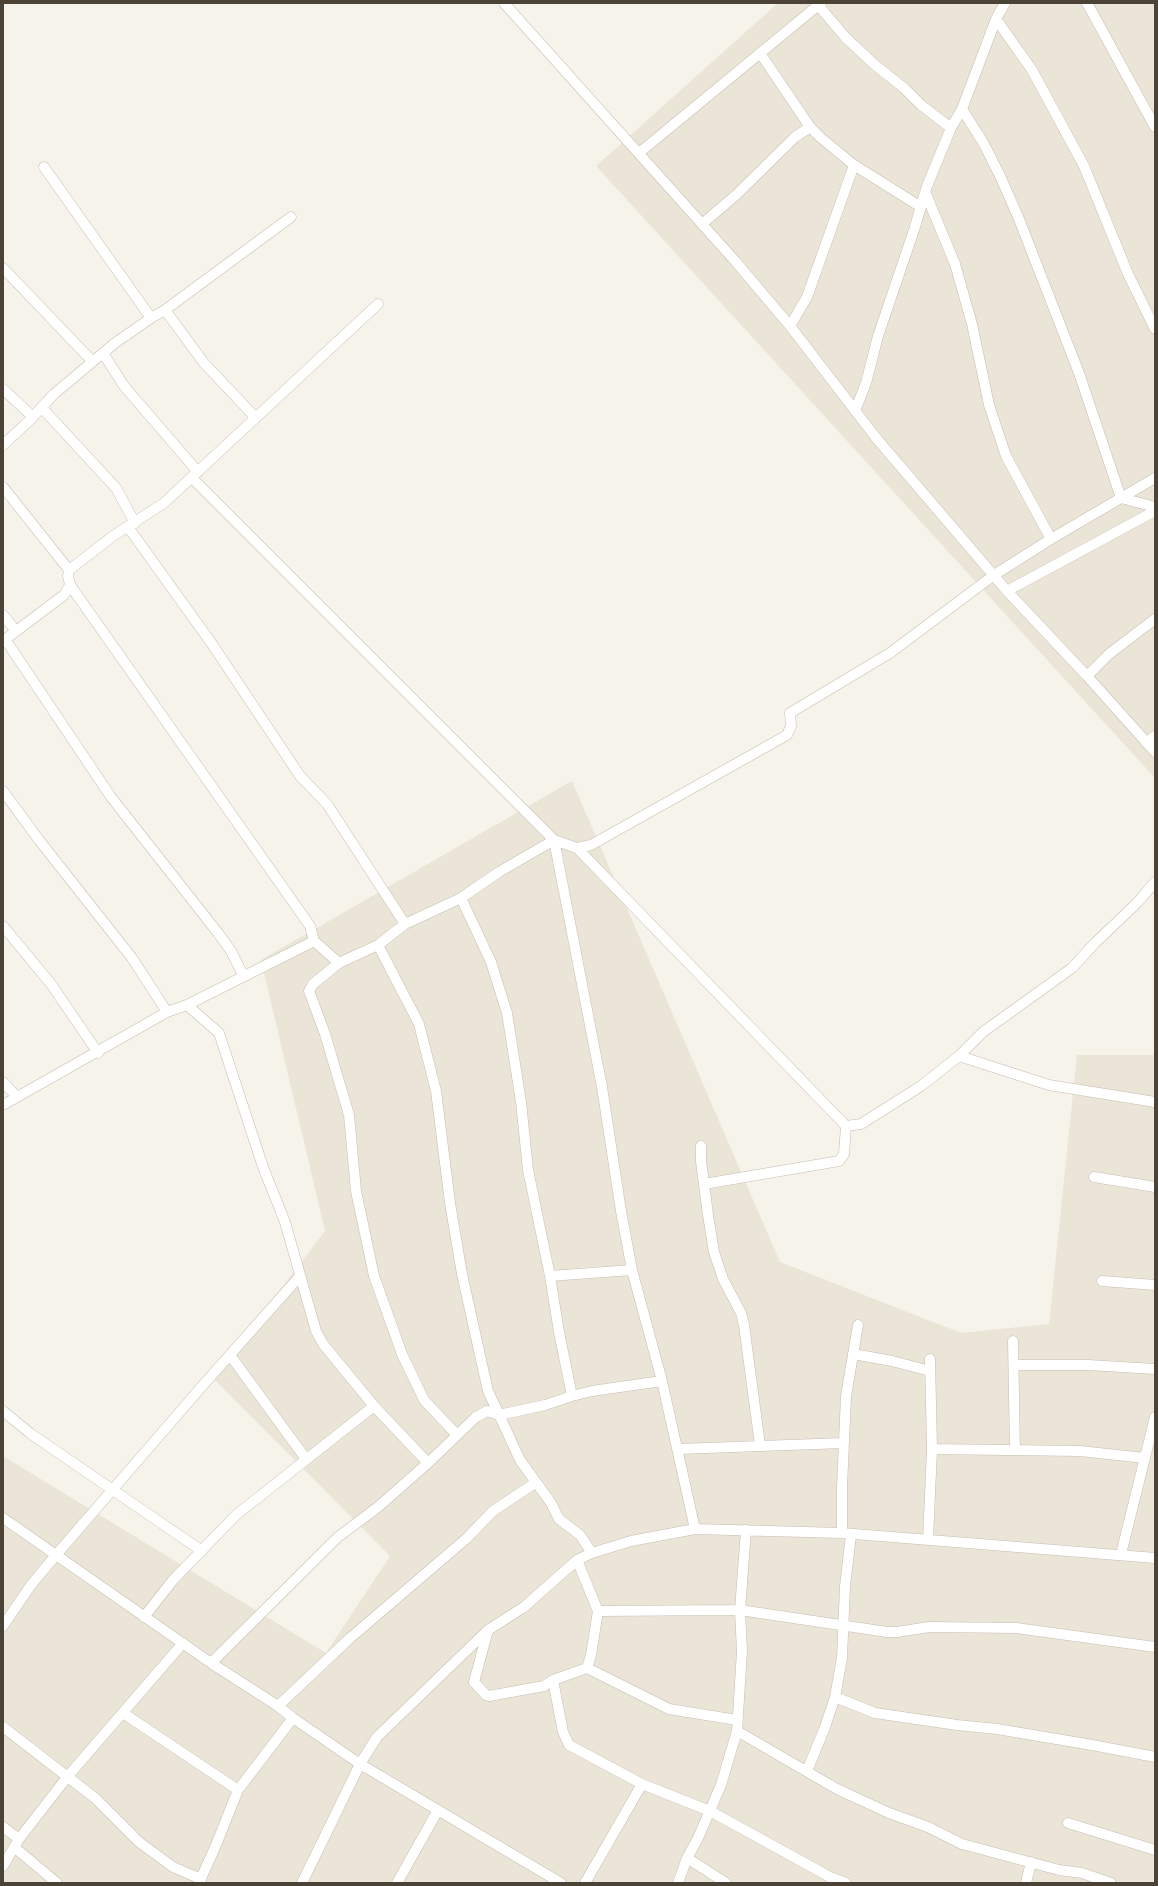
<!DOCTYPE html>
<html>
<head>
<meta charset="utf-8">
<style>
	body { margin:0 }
	#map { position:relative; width:1158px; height:1886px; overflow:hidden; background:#f6f3eb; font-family:Lato,sans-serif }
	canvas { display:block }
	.frame { position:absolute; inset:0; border:4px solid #4c4337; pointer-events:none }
</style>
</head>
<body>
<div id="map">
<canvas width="1158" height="1886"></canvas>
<div class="frame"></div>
</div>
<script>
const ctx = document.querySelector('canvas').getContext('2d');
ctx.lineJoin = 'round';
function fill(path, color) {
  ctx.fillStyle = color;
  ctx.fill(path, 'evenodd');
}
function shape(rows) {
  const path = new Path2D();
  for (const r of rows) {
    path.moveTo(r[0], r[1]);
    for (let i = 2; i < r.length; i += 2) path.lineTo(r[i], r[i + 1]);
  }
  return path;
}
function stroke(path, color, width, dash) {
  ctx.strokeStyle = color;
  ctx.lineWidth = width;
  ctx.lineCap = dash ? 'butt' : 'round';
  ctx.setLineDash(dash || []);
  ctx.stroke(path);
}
fill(shape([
	[778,3,1155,3,1155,782,1154,777,596,166],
	[572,781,780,1262,961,1333,1049,1324,1077,1055,1155,1055,1155,1883,3,1883,3,1456,326,1653,390,1556,213,1378,325,1231,261,960]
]), '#ebe5d8');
const minor = shape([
	[504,3,736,262,790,326,877,439,1007,591,1087,676,1155,752],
	[1087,3,1155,127],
	[818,5,846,38,875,65,904,88,921,105,951,128],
	[996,19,1032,70,1084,166,1128,274,1155,329],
	[760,53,810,127,821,138,854,165,921,207],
	[962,109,984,144,1001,178,1019,219,1079,373,1121,498,1155,507],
	[639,153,821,3],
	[44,167,151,318],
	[926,194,955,264,972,324,989,405,1006,456,1051,539],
	[702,224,736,195,795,137,810,127],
	[3,268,92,361],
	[165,310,204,363,255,417],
	[790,326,807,297,854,165],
	[103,353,124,386,198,472],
	[3,389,33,417],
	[42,408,116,488,135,523],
	[855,411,866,383,878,336,914,230,927,186,951,128,962,109,996,19,1005,3],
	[3,445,30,420,54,394,115,343,151,318,165,310,291,217],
	[192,478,554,840,577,848,591,845,787,735,791,726,790,713,890,653,994,575,1051,539,1155,478],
	[3,487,69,570],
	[128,527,212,644,300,776,327,804,405,924],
	[70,585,310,926,314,941],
	[1007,591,1155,511],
	[3,615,16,631],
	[5,639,111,797,218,933,231,951,243,975],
	[3,641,64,595,70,585,68,576,69,570,113,536,164,503,378,304],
	[1087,676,1109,654,1155,619],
	[1146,743,1155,736],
	[3,791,39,840,132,958,167,1012],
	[554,840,602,1087,621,1211,632,1270,662,1381,695,1529],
	[577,848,846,1126],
	[461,898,491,962,507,1013,521,1102,528,1170,550,1276,559,1332,572,1396],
	[3,926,51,984,98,1053],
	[378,945,419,1024,436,1091,450,1203,462,1274,488,1391,520,1460,551,1503,559,1519,580,1535,592,1553],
	[339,963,313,984,309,991,325,1034,349,1115,356,1191,374,1276,402,1354,424,1400,457,1435],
	[187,1005,219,1033,263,1167,285,1222,316,1331,323,1344,374,1406,428,1463,476,1417,487,1411,499,1415,545,1405,572,1396,592,1391,662,1381],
	[959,1056,1049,1085,1155,1102],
	[3,1082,17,1097],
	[3,1105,167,1012,187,1005,314,941,339,963,378,945,405,924,461,898,499,872,554,840],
	[701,1146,701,1161,708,1215,714,1252,723,1279,741,1313,744,1325,760,1445],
	[1094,1177,1155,1187],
	[704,1184,839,1161,844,1154,846,1126,861,1124,921,1086,959,1056,983,1032,1072,968,1095,943,1137,903,1155,882],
	[550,1276,632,1270],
	[1102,1281,1155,1285],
	[1013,1341,1015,1450],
	[853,1354,892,1361,930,1371],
	[230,1355,306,1459],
	[1014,1365,1088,1365,1155,1369],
	[3,1411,31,1434,202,1551],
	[678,1449,844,1443],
	[932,1449,1080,1451,1145,1458],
	[3,1518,211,1663,278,1706,293,1718,360,1764,561,1883],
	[842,1533,842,1487,846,1396,858,1325],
	[928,1540,932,1449,930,1359],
	[1121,1554,1155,1417],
	[598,1611,740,1610,887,1632,897,1632,929,1627,1016,1628,1155,1647],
	[144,1617,173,1580,236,1515,374,1406],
	[3,1626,31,1585,56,1555,204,1384,300,1276],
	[488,1630,474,1682,486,1695,489,1696,544,1686,553,1680,587,1668,591,1655,598,1611,577,1560],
	[211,1663,338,1537,378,1507,428,1463],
	[587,1668,669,1709,737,1720],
	[553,1680,563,1732,569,1745,642,1784,710,1811,830,1877,846,1883],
	[835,1697,875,1713,957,1725,997,1729,1092,1745,1155,1757],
	[278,1706,349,1639,467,1538,493,1511,535,1483],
	[123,1713,238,1790],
	[3,1727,95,1798,139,1842,173,1867,201,1879],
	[737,1731,837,1789,889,1813,928,1827,962,1844,1059,1870,1082,1873,1111,1883],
	[807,1771,825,1727,835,1697,842,1658,845,1586,851,1535],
	[1068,1823,1155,1850],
	[3,1827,19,1839],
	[14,1847,57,1883],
	[687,1858,726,1883],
	[3,1866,19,1839,68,1776,183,1643],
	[199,1883,216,1845,238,1790,293,1718],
	[302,1883,360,1764,377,1737,488,1630,524,1607,577,1560,592,1553,631,1541,695,1529,842,1533,1155,1558],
	[397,1883,438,1810],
	[585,1883,642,1784],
	[678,1883,687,1858,698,1838,721,1785,737,1731,742,1651,740,1610,746,1530],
	[1026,1883,1031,1862]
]);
stroke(minor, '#c6bdaf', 11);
stroke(minor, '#fff', 10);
</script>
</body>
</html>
